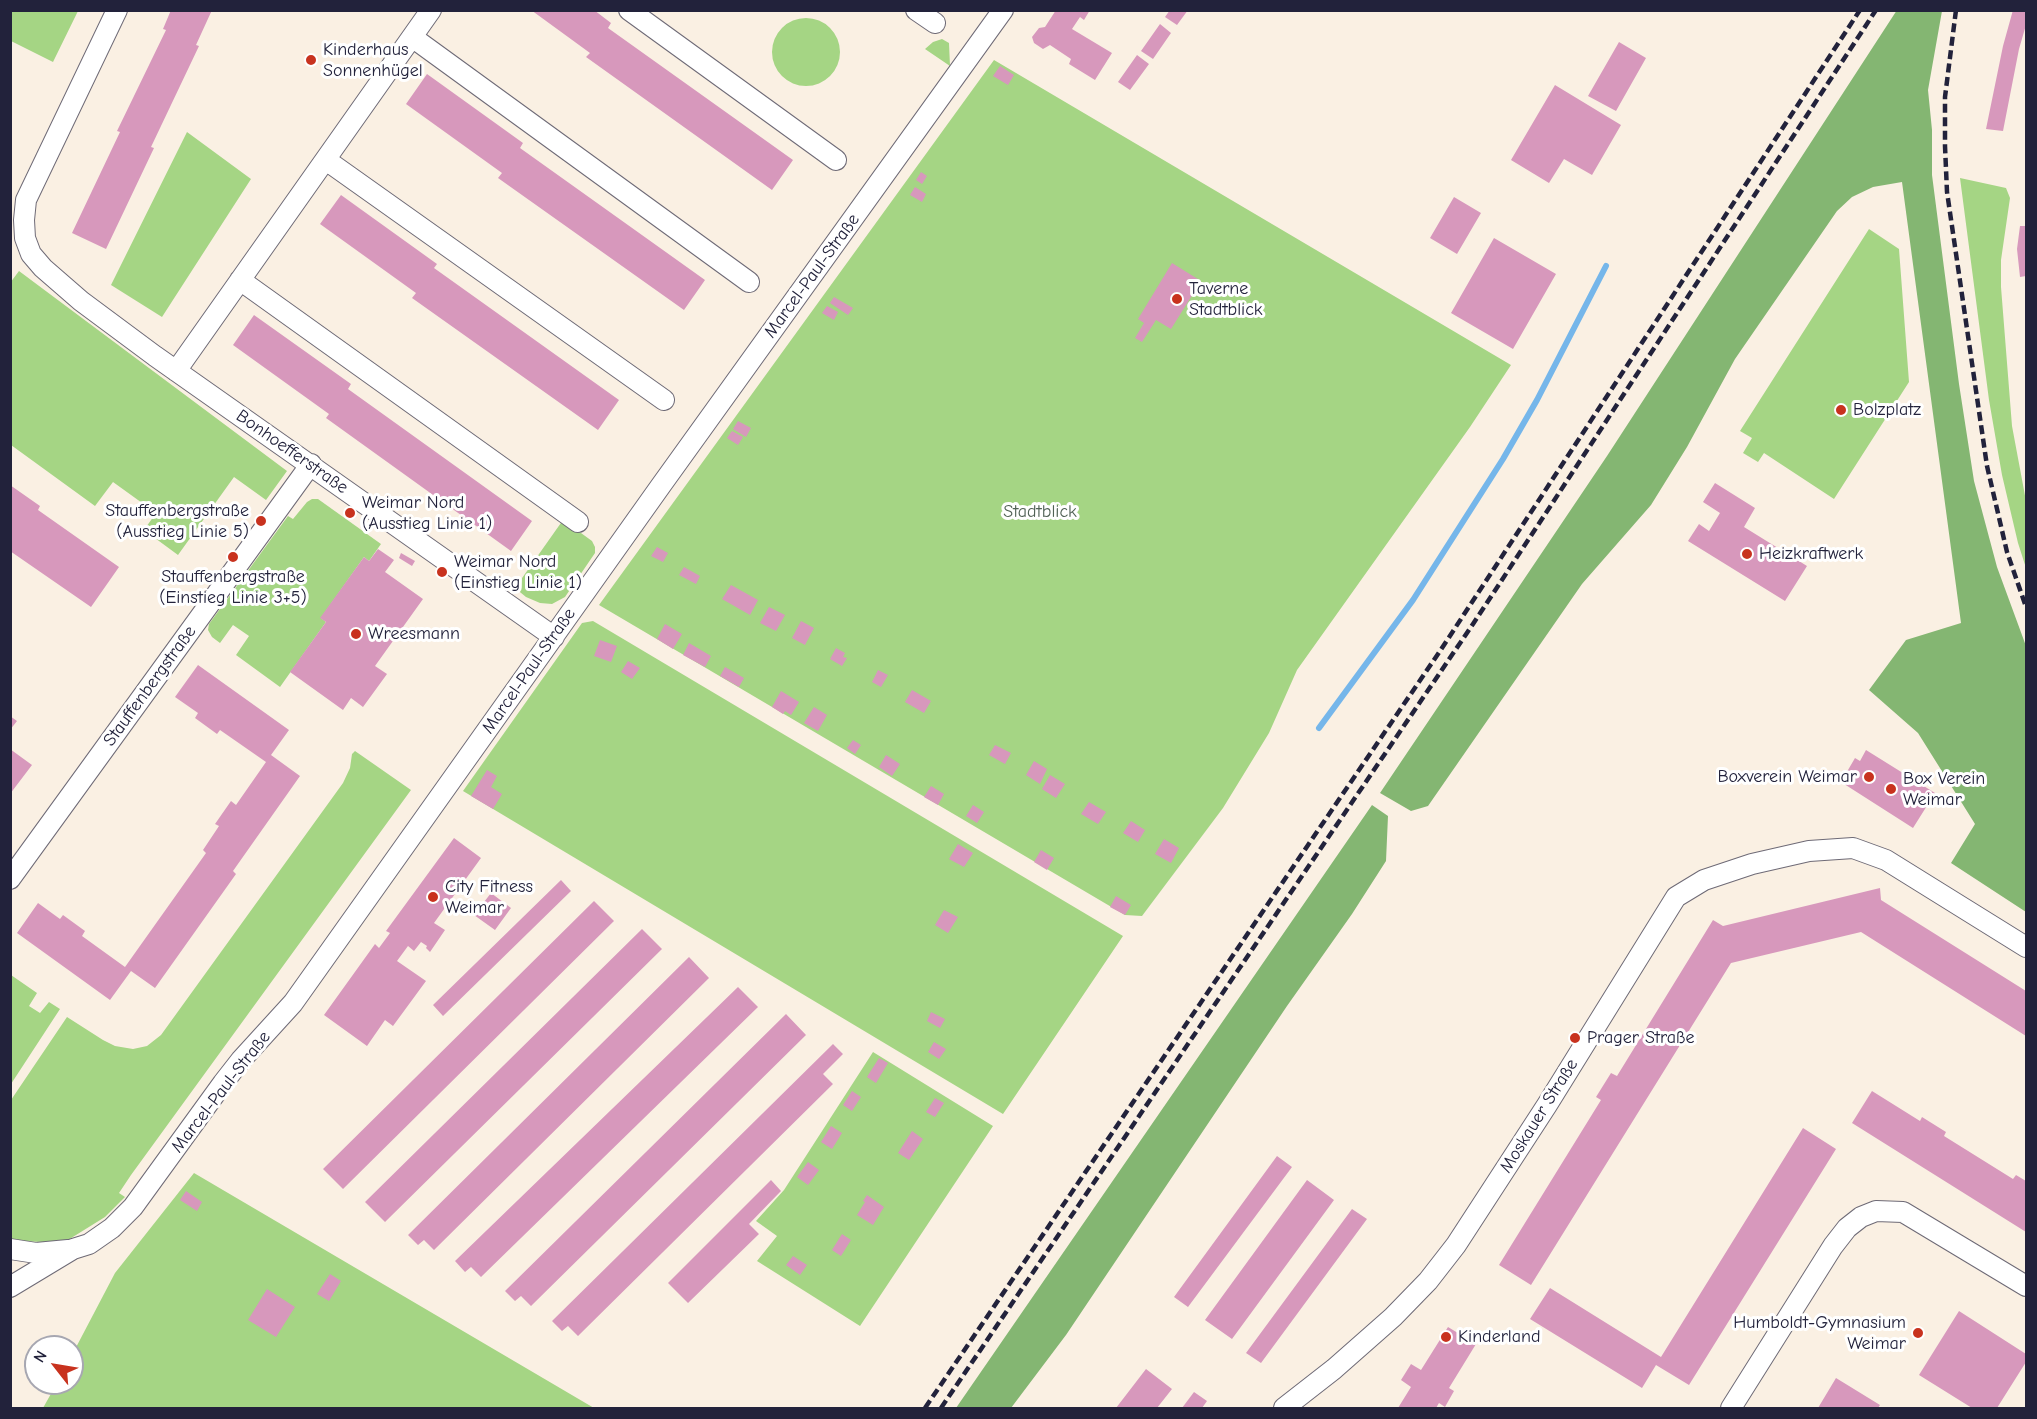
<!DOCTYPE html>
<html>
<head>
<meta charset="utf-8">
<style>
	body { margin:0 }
	#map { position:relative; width:2037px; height:1419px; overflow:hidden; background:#faf0e3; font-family:"Comic Neue",sans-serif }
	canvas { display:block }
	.frame { position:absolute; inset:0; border:12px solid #22223b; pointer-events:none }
	.north { position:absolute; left:24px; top:1335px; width:60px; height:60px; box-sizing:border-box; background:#fff; border:2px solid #a7a7b1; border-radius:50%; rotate:301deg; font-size:16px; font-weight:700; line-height:24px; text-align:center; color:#22223b }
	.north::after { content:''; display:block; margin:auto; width:21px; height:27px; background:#c8321e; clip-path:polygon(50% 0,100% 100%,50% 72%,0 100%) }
</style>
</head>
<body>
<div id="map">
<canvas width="2037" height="1419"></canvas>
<div class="frame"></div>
<div class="north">N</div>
</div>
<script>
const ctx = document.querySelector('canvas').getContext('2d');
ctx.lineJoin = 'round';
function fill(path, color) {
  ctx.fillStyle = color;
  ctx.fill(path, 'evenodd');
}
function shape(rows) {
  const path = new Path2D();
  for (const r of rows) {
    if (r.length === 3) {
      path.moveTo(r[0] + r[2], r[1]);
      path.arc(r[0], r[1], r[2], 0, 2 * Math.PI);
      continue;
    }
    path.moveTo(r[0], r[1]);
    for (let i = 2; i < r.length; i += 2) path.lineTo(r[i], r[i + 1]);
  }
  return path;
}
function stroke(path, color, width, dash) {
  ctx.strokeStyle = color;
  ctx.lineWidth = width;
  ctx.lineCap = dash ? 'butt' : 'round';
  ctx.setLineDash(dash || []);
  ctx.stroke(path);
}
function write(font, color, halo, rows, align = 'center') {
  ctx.font = font + ' "Comic Neue",sans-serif';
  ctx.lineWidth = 6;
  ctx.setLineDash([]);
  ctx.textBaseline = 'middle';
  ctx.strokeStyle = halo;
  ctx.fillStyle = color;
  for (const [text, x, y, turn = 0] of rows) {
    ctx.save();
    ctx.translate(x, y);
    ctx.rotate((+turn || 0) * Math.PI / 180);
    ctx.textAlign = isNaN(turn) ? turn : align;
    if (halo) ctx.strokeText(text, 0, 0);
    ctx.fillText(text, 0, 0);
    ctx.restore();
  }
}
fill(shape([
	[10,11,11,10,78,11,53,62,11,41],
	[806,52,34],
	[942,39,949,43,950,66,925,49,933,42],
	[994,60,1511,365,1470,427,1297,670,1269,733,1223,808,1142,916,1125,915,599,605],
	[187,132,251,179,162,317,111,285],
	[1960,178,2006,188,2010,198,2001,260,2001,287,2012,426,2026,501,2026,568,2018,543,2002,475,1989,400],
	[1869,229,1899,249,1909,382,1834,499,1764,453,1758,462,1743,453,1752,438,1740,431],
	[19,271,287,471,266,500,234,477,178,555,144,530,156,513,113,482,95,506,11,445,10,283],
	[312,499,318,499,381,544,369,561,364,557,321,618,326,622,280,687,236,655,249,636,233,625,220,643,212,637,208,630,209,624,288,516,293,519,307,502],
	[563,520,592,541,595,547,595,553,565,597,552,604,540,603,526,597,515,588],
	[593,621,1123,936,1003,1114,463,791,582,623],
	[355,751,411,790,131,1175,119,1193,125,1197,105,1217,68,1240,47,1242,11,1241,11,1100,67,1017,103,1040,115,1046,133,1049,147,1046,161,1035,343,783,350,768,352,754],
	[11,975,37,993,29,1006,40,1013,49,1002,60,1009,11,1084],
	[873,1052,993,1126,860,1326,757,1261,777,1236,756,1221,784,1190],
	[194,1173,594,1408,43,1408,57,1383,72,1383,72,1355,115,1273]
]), '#a5d584');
fill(shape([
	[1897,10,1942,11,1928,90,1932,130,1932,175,1959,384,1974,481,1997,567,2026,646,2026,912,1951,863,1975,824,1918,733,1869,690,1906,640,1961,623,1902,182,1873,187,1852,197,1837,211,1735,359,1687,447,1651,505,1582,584,1428,806,1411,811,1380,793,1607,456],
	[1372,805,1388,816,1386,861,1352,914,1287,1006,1066,1335,1011,1408,956,1408]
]), '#84b672');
stroke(shape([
	[1319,728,1413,600,1503,459,1537,400,1606,266]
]), '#75b6ea', 6);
fill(shape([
	[171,10,212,10,196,45,199,46,151,147,154,148,106,249,72,233,120,132,117,131,166,30,163,29],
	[531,10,594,10,611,23,608,28,793,160,772,190,586,57,590,53],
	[1056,10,1090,10,1084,20,1080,17,1072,29,1112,53,1095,80,1069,64,1071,59,1050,45,1043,49,1034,43,1032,37,1039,28,1045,27],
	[1170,10,1188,10,1177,25,1165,17],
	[2013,10,2026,10,2026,25,2019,49,2003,131,1986,129,2003,46],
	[1160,24,1171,33,1153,59,1141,51],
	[1619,42,1646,58,1616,111,1588,96],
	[1137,55,1149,64,1130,90,1118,82],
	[1000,66,1014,75,1008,85,993,76],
	[427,74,523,143,520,148,705,280,684,310,498,178,502,173,406,104],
	[1555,85,1621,125,1592,175,1564,159,1549,183,1511,160],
	[921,172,927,176,922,184,916,180],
	[915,187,926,194,922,202,910,195],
	[341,195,437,264,434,268,619,400,598,430,412,298,416,293,320,224],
	[1454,197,1481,213,1457,254,1430,238],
	[2020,226,2026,226,2026,276,2020,277,2017,249],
	[1494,238,1556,274,1513,349,1451,313],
	[1172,263,1201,281,1171,329,1156,320,1142,342,1135,338,1144,323,1138,319],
	[834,297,853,308,848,315,830,303],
	[827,306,838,312,834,320,822,313],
	[254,315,351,384,348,389,532,521,511,551,326,418,329,414,233,345],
	[738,421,751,428,746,437,733,429],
	[732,431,743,437,738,445,727,438],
	[1715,483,1755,508,1744,527,1807,566,1785,601,1688,541,1699,524,1709,531,1720,513,1703,502],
	[10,485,40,506,38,510,119,567,91,607,10,551,12,546,10,545],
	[657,547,668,553,663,562,651,556],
	[378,549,394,560,385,572,423,599,375,666,387,674,363,707,351,698,343,710,290,672,326,622,320,618,364,557,369,561],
	[401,553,415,561,412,566,399,558],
	[684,567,700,576,696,584,679,575],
	[731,585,758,600,750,615,722,599],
	[769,607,785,615,776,631,760,623],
	[801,621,814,628,805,645,792,638],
	[665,624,682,634,673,649,657,639],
	[600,640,617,646,611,662,594,656],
	[689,643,711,656,705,667,683,655],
	[836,648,845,653,843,657,847,658,842,666,830,659],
	[628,661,640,668,632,679,621,672],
	[198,665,289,730,271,755,300,776,233,871,236,874,155,988,131,971,110,1000,17,933,38,903,60,919,63,915,85,931,82,936,125,967,206,853,203,850,219,826,215,824,231,801,236,805,266,762,220,730,217,734,195,718,198,713,175,697],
	[725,667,744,678,739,687,720,676],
	[878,670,888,675,881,687,872,682],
	[912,690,931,701,924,713,905,702],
	[781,691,799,702,791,715,785,711,783,714,772,707],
	[814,707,827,715,818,731,804,723],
	[10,716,17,721,10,730],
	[853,740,861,745,855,754,847,748],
	[995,745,1011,753,1005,764,989,755],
	[10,749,32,765,10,794],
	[1866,750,1935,793,1913,828,1841,782,1855,758,1860,761],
	[886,755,900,764,892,776,879,767],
	[1034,761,1047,769,1040,784,1026,775],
	[487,770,497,776,491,787,502,794,493,809,471,796],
	[1050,775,1065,784,1056,798,1042,789],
	[931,786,944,794,938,805,924,797],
	[1089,802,1106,812,1098,824,1081,814],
	[973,805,984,812,977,823,966,816],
	[1131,821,1145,830,1138,842,1123,833],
	[454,838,481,858,434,923,445,930,430,952,426,948,427,946,421,942,414,951,408,946,397,961,426,981,393,1026,385,1020,367,1046,324,1015,375,944,379,948,390,933,386,931],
	[1164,839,1179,848,1171,863,1155,854],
	[958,844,973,853,964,867,949,859],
	[1041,850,1054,858,1047,870,1034,862],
	[561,880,571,891,443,1016,433,1005],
	[1880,888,1881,900,2026,991,2026,1036,1861,932,1731,963,1531,1285,1499,1265,1601,1100,1596,1097,1611,1073,1617,1076,1713,920,1723,926],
	[491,893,511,908,495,930,474,915],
	[1116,896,1131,905,1125,915,1110,907],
	[594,901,614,921,343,1189,323,1169],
	[944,910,958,917,948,933,935,925],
	[642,929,662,949,385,1222,365,1202],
	[689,957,709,978,434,1250,424,1240,418,1245,408,1235],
	[738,987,758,1007,481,1277,471,1267,465,1272,455,1261],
	[931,1012,945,1019,940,1028,927,1021],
	[786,1014,806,1035,531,1306,521,1296,515,1301,505,1291],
	[934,1042,946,1049,939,1059,928,1052],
	[833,1044,843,1054,823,1074,833,1084,578,1336,568,1326,562,1331,552,1321],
	[879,1058,888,1063,876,1083,867,1077],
	[852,1091,861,1097,852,1111,843,1105],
	[1872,1091,1920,1121,1922,1117,1946,1132,1944,1136,2013,1179,2016,1175,2026,1181,2026,1232,1852,1123],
	[935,1098,944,1103,935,1117,926,1112],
	[831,1126,842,1133,832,1149,821,1142],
	[1803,1128,1836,1149,1689,1385,1656,1365,1642,1388,1530,1319,1550,1288,1661,1357],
	[912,1131,923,1139,909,1160,898,1153],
	[1277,1156,1292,1167,1188,1307,1174,1297],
	[808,1162,819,1170,808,1185,797,1177],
	[771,1180,781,1191,749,1224,759,1234,688,1303,668,1283],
	[1307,1180,1334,1200,1232,1339,1205,1320],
	[186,1191,202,1202,197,1211,180,1200],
	[867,1195,884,1207,873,1225,857,1215,865,1202,863,1201],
	[1352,1209,1367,1219,1261,1363,1246,1353],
	[842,1234,851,1240,841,1256,832,1250],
	[793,1256,807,1265,800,1275,786,1265],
	[330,1274,341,1281,329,1301,317,1294],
	[267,1289,295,1307,276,1337,248,1320],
	[1959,1311,2026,1354,2026,1362,1997,1408,1972,1408,1919,1375],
	[1448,1327,1476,1344,1449,1388,1454,1391,1445,1407,1439,1403,1436,1408,1398,1408,1411,1387,1401,1380,1411,1364,1421,1370],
	[1146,1369,1172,1389,1157,1408,1116,1408],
	[1836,1378,1880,1405,1878,1408,1818,1408],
	[1194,1392,1207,1401,1202,1408,1182,1408]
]), '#d798bc');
const minor = shape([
	[117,10,26,200,24,220,25,238,31,254,43,268,81,301,155,356,554,637],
	[629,10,836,160],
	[916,10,935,23],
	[412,37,749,282],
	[326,160,664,400],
	[240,280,578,522],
	[176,371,431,10],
	[10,879,311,464],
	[10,1249,36,1253,68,1250],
	[10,1287,73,1249,89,1244,112,1228,133,1207,223,1083,241,1060,293,1003,662,484,1003,10],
	[1284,1408,1334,1369,1393,1317,1428,1281,1456,1245,1547,1105,1676,897,1704,880,1752,864,1809,851,1853,848,1886,860,2026,947],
	[1731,1408,1833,1246,1847,1228,1861,1217,1876,1211,1903,1212,2026,1286]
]);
stroke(minor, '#6e6a76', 22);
stroke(minor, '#fff', 20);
stroke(shape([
	[1956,10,1945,97,1945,146,1947,192,1987,466,2007,552,2026,607],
	[925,1408,1440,651,1860,10],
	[941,1408,1473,624,1876,10]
]), '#22223b', 4.5, [9, 4.5]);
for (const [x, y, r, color] of [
	[311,60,6,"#c8321e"],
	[1177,299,6,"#c8321e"],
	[1841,410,6,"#c8321e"],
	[350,513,6,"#c8321e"],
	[261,521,6,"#c8321e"],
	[1747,554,6,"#c8321e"],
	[233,557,6,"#c8321e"],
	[442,572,6,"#c8321e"],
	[356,634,6,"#c8321e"],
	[1869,777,6,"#c8321e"],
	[1891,789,6,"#c8321e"],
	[433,897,6,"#c8321e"],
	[1575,1038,6,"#c8321e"],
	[1918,1333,6,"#c8321e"],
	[1446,1337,6,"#c8321e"]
]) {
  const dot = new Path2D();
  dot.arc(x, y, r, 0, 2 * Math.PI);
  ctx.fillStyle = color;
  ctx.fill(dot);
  stroke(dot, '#fff', 2);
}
write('18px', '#22223b', '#fff', [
	["Kinderhaus",323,50],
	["Sonnenhügel",323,71],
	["Taverne",1189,289],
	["Stadtblick",1189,310],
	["Bolzplatz",1853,410],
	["Weimar Nord",362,503],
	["(Ausstieg Linie 1)",362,524],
	["Stauffenbergstraße",249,511,"right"],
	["(Ausstieg Linie 5)",249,532,"right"],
	["Heizkraftwerk",1759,554],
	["Weimar Nord",454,562],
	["(Einstieg Linie 1)",454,583],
	["Stauffenbergstraße",233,577,"center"],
	["(Einstieg Linie 3+5)",233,598,"center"],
	["Wreesmann",368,634],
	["Boxverein Weimar",1857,777,"right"],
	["Box Verein",1903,779],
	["Weimar",1903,800],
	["City Fitness",445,887],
	["Weimar",445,908],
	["Prager Straße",1587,1038],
	["Humboldt-Gymnasium",1906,1323,"right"],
	["Weimar",1906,1344,"right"],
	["Kinderland",1458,1337]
], 'left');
write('18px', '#22223b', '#fff', [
	["Marcel-Paul-Straße",812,276,-54],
	["Bonhoefferstraße",292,452,35],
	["Marcel-Paul-Straße",529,671,-55],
	["Stauffenbergstraße",150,686,-54],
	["Marcel-Paul-Straße",221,1092,-52],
	["Moskauer Straße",1539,1116,-58]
]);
write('18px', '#506155', '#fff', [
	["Stadtblick",1040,512]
]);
</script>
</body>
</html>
